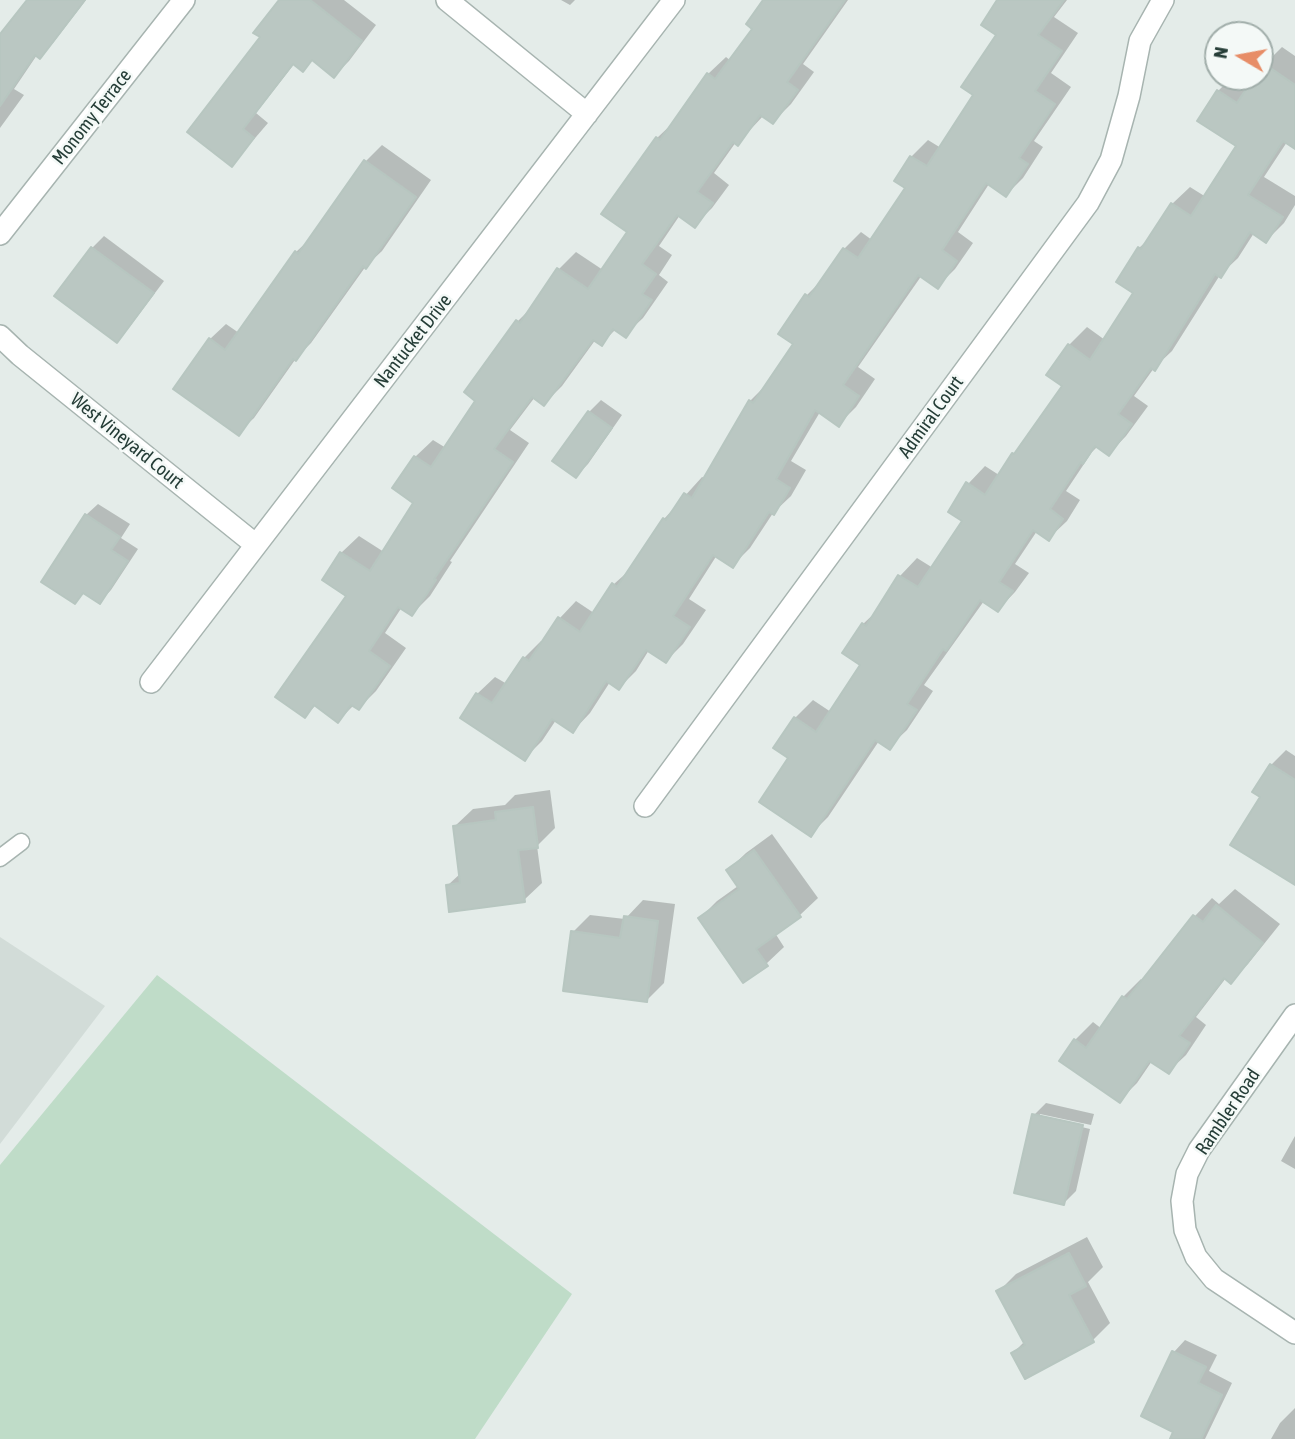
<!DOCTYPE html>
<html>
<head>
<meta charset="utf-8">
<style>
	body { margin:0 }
	#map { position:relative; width:1295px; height:1439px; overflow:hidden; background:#e4ece9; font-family:"Asap Condensed",sans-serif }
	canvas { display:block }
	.north { position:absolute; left:1204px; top:21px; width:70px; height:70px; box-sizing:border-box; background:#f4f9f7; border:2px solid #a1aeaa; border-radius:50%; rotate:280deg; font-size:19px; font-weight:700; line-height:28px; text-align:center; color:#253d37 }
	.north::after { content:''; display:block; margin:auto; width:24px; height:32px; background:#e78d67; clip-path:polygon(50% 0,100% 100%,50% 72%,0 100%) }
</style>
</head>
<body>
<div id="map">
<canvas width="1295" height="1439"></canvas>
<div class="north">N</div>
</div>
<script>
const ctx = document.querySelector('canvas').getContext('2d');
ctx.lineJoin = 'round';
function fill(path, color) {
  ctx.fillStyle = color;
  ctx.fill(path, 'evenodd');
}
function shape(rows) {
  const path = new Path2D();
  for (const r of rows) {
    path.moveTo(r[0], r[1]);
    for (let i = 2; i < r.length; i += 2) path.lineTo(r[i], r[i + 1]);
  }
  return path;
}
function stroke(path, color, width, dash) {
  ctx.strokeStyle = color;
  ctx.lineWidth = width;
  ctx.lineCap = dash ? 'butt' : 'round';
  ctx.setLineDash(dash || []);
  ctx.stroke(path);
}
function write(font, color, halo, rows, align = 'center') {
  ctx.font = font + ' "Asap Condensed",sans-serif';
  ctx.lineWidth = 5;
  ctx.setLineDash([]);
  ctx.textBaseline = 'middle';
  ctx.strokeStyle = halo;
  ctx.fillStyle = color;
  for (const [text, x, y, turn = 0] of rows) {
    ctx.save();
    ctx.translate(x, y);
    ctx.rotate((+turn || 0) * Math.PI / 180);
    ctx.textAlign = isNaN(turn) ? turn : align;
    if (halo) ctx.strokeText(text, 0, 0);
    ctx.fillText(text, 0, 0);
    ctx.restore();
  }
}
fill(shape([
	[0,937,105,1006,0,1144]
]), '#d2dcd8');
fill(shape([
	[157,975,572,1294,475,1439,0,1439,0,1165]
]), '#bfdcc8');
fill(shape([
	[29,0,86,0,53,43,40,57,37,55,14,89,24,95,0,128,0,37],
	[281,0,344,0,376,25,349,61,334,76,313,59,295,63,256,113,268,123,232,165,262,37],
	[561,0,575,0,570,5],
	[766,0,848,0,803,64,814,72,791,104,773,122,764,115,738,143,736,142,714,173,729,185,712,208,695,225,680,215,659,246,672,255,659,275,668,282,643,318,625,335,616,329,602,343,596,339,562,386,544,404,535,397,510,430,529,443,450,561,452,562,430,596,412,614,402,607,385,633,406,648,376,691,359,708,354,705,338,721,316,705,305,716,349,596,341,553,359,536,384,552,416,503,415,457,433,440,446,448,478,400,518,321,534,305,559,269,576,252,603,270,629,231,657,138,675,121,708,74,726,57,731,61,755,28],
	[999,0,1067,0,1054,17,1078,33,1051,73,1071,87,1034,141,1043,147,1023,178,1006,195,989,184,958,232,973,243,955,269,938,286,922,275,858,367,875,379,856,407,839,424,820,412,791,461,806,470,791,496,773,513,750,548,733,565,717,555,689,599,706,610,683,644,666,661,649,650,636,671,619,688,610,682,590,713,573,731,556,720,542,741,525,758,462,717,477,694,495,677,507,684,524,658,541,641,543,642,559,619,576,601,594,613,614,584,632,568,664,519,702,477,705,478,750,401,767,384,796,344,781,334,807,295,824,278,844,249,861,232,872,240,908,188,896,180,911,157,928,140,941,148,975,95,998,35],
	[1282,47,1295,56,1295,147,1287,142,1264,177,1295,196,1295,205,1284,223,1266,241,1254,233,1238,258,1220,275,1172,351,1154,368,1134,396,1148,406,1126,436,1109,454,1098,446,1092,452,1066,491,1080,500,1067,521,1049,538,1037,531,1015,564,1029,573,1015,592,998,610,984,601,924,685,933,691,907,730,889,747,879,741,828,817,810,835,791,757,795,718,813,700,831,712,862,665,863,624,878,610,900,576,917,558,933,568,964,521,968,484,985,466,999,475,1065,386,1069,345,1087,327,1105,340,1135,293,1139,248,1153,235,1172,204,1190,187,1206,197,1239,146,1218,91,1232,77,1240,77,1252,84,1256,77,1260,77,1260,71,1264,65],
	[382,145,431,180,382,251,366,266,311,343,297,357,254,418,238,433,210,339,226,324,239,333,296,252,312,237,366,161],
	[104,236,164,281,128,329,117,341,92,248],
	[601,400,622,415,588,464,576,476,589,412],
	[98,504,130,524,121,538,138,549,111,590,100,602,85,592,75,602,86,515],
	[1286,750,1295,756,1295,883,1263,796,1271,765],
	[550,790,555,828,537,846,542,883,524,900,448,885,461,873,455,826,473,809,505,805,515,795],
	[772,834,818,898,800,915,775,933,784,947,766,964,700,918,717,901,738,886,728,870,746,853],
	[1235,889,1280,924,1248,964,1230,982,1226,978,1196,1017,1206,1025,1186,1055,1168,1072,1152,1061,1137,1083,1120,1100,1061,1060,1075,1040,1093,1022,1102,1029,1123,997,1141,979,1143,981,1195,916,1212,898,1219,904],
	[643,900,675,904,664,983,646,1001,573,932,590,915,625,919],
	[1046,1103,1094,1114,1091,1125,1040,1114,1040,1117,1090,1129,1076,1191,1064,1203,1034,1115],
	[1295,1136,1295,1169,1281,1161],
	[1087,1237,1103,1267,1088,1282,1110,1323,1092,1341,1013,1353,1025,1341,999,1291,1016,1274],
	[1185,1340,1217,1355,1209,1371,1232,1383,1205,1439,1172,1439,1175,1431,1174,1352],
	[1295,1408,1295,1439,1271,1439,1280,1423]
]), '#0003');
const building = shape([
	[27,0,85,0,40,59,35,55,0,106,0,34,27,0],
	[279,0,310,0,362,41,334,78,312,60,303,72,293,64,243,129,254,138,232,167,187,132,260,37,253,33,279,0],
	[763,0,845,0,787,82,798,90,773,124,760,115,738,146,733,142,697,192,713,203,695,228,677,215,642,264,656,274,642,294,652,300,626,338,613,329,602,346,593,340,544,406,532,397,494,449,513,462,434,579,436,580,412,616,398,607,369,651,390,666,359,710,351,705,338,723,314,705,305,718,275,697,346,596,322,580,340,552,370,571,413,503,392,488,414,456,431,467,475,401,464,392,516,320,520,323,557,268,588,289,627,232,601,214,656,137,660,140,707,73,715,79,752,29,746,24,763,0],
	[997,0,1064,0,1038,35,1062,51,1035,91,1055,104,1019,158,1028,164,1006,197,986,183,942,250,957,261,938,289,918,275,843,385,859,396,839,427,815,410,776,479,790,488,774,515,769,512,733,568,713,555,673,616,690,627,666,663,646,650,619,690,606,681,573,733,552,719,525,761,460,718,476,693,492,703,523,657,529,661,558,617,580,632,612,583,617,587,663,518,666,520,684,493,692,498,749,400,753,403,793,344,778,334,805,294,809,297,843,248,858,258,905,188,894,181,910,156,927,166,973,95,961,87,996,35,981,25,997,0],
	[1263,63,1295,85,1295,149,1283,141,1248,195,1283,217,1266,243,1250,232,1221,278,1215,274,1155,371,1151,368,1118,414,1132,424,1109,456,1095,446,1083,464,1081,462,1050,509,1063,519,1049,541,1033,530,999,582,1013,591,998,612,980,600,946,651,943,649,907,704,917,710,890,750,875,740,811,837,759,802,788,758,773,748,794,717,816,732,860,665,842,653,862,623,866,626,898,575,918,587,962,521,948,512,966,482,985,495,1012,453,1014,454,1062,386,1046,375,1068,344,1090,360,1133,293,1116,282,1138,247,1141,249,1171,203,1191,216,1236,146,1197,121,1217,90,1237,103,1254,77,1260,77,1260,68,1263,63],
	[364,160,416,197,366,269,363,266,296,361,293,359,239,436,173,389,209,338,225,350,295,251,298,254,364,160],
	[91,247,154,293,117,343,54,296,91,247],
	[588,411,612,428,576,478,552,461,588,411],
	[85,514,120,537,111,550,128,561,100,604,83,593,75,604,41,582,85,514],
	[1270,764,1295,780,1295,885,1230,845,1260,797,1252,792,1270,764],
	[533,807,538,848,518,850,525,902,449,912,446,885,460,883,453,826,496,820,495,812,533,807],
	[754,850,801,917,756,949,768,966,743,983,698,918,739,889,726,870,754,850],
	[1216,905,1263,943,1231,984,1224,978,1179,1036,1190,1043,1169,1074,1149,1061,1120,1103,1059,1061,1074,1039,1086,1048,1122,996,1127,999,1193,915,1203,922,1216,905],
	[624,916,658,921,647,1002,563,991,571,931,620,938,624,916],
	[1032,1114,1083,1125,1064,1205,1014,1193,1032,1114],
	[1069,1253,1086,1286,1069,1295,1094,1342,1025,1379,1011,1353,1025,1345,996,1291,1069,1253],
	[1172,1351,1206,1367,1198,1383,1222,1395,1201,1439,1170,1439,1173,1432,1141,1416,1172,1351]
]);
fill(building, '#bac7c2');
stroke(building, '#b7c6c0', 2);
const lane = shape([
	[0,858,21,842]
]);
const street = shape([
	[447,0,587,114],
	[0,234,184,0],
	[0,336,20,355,256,545],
	[151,682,674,0],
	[645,806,1088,203,1111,160,1129,96,1140,41,1163,0],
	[1295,1015,1199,1150,1187,1174,1182,1201,1185,1230,1196,1257,1214,1279,1295,1333]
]);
stroke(lane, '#a7b4b0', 19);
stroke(street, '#a7b4b0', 24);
stroke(lane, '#fff', 16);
stroke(street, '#fff', 21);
write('19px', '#253d37', '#f4f9f7', [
	["Monomy Terrace",92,117,-52],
	["Nantucket Drive",413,341,-52],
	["Admiral Court",931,417,-54],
	["West Vineyard Court",127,441,39],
	["Rambler Road",1228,1112,-56]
]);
</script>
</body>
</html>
